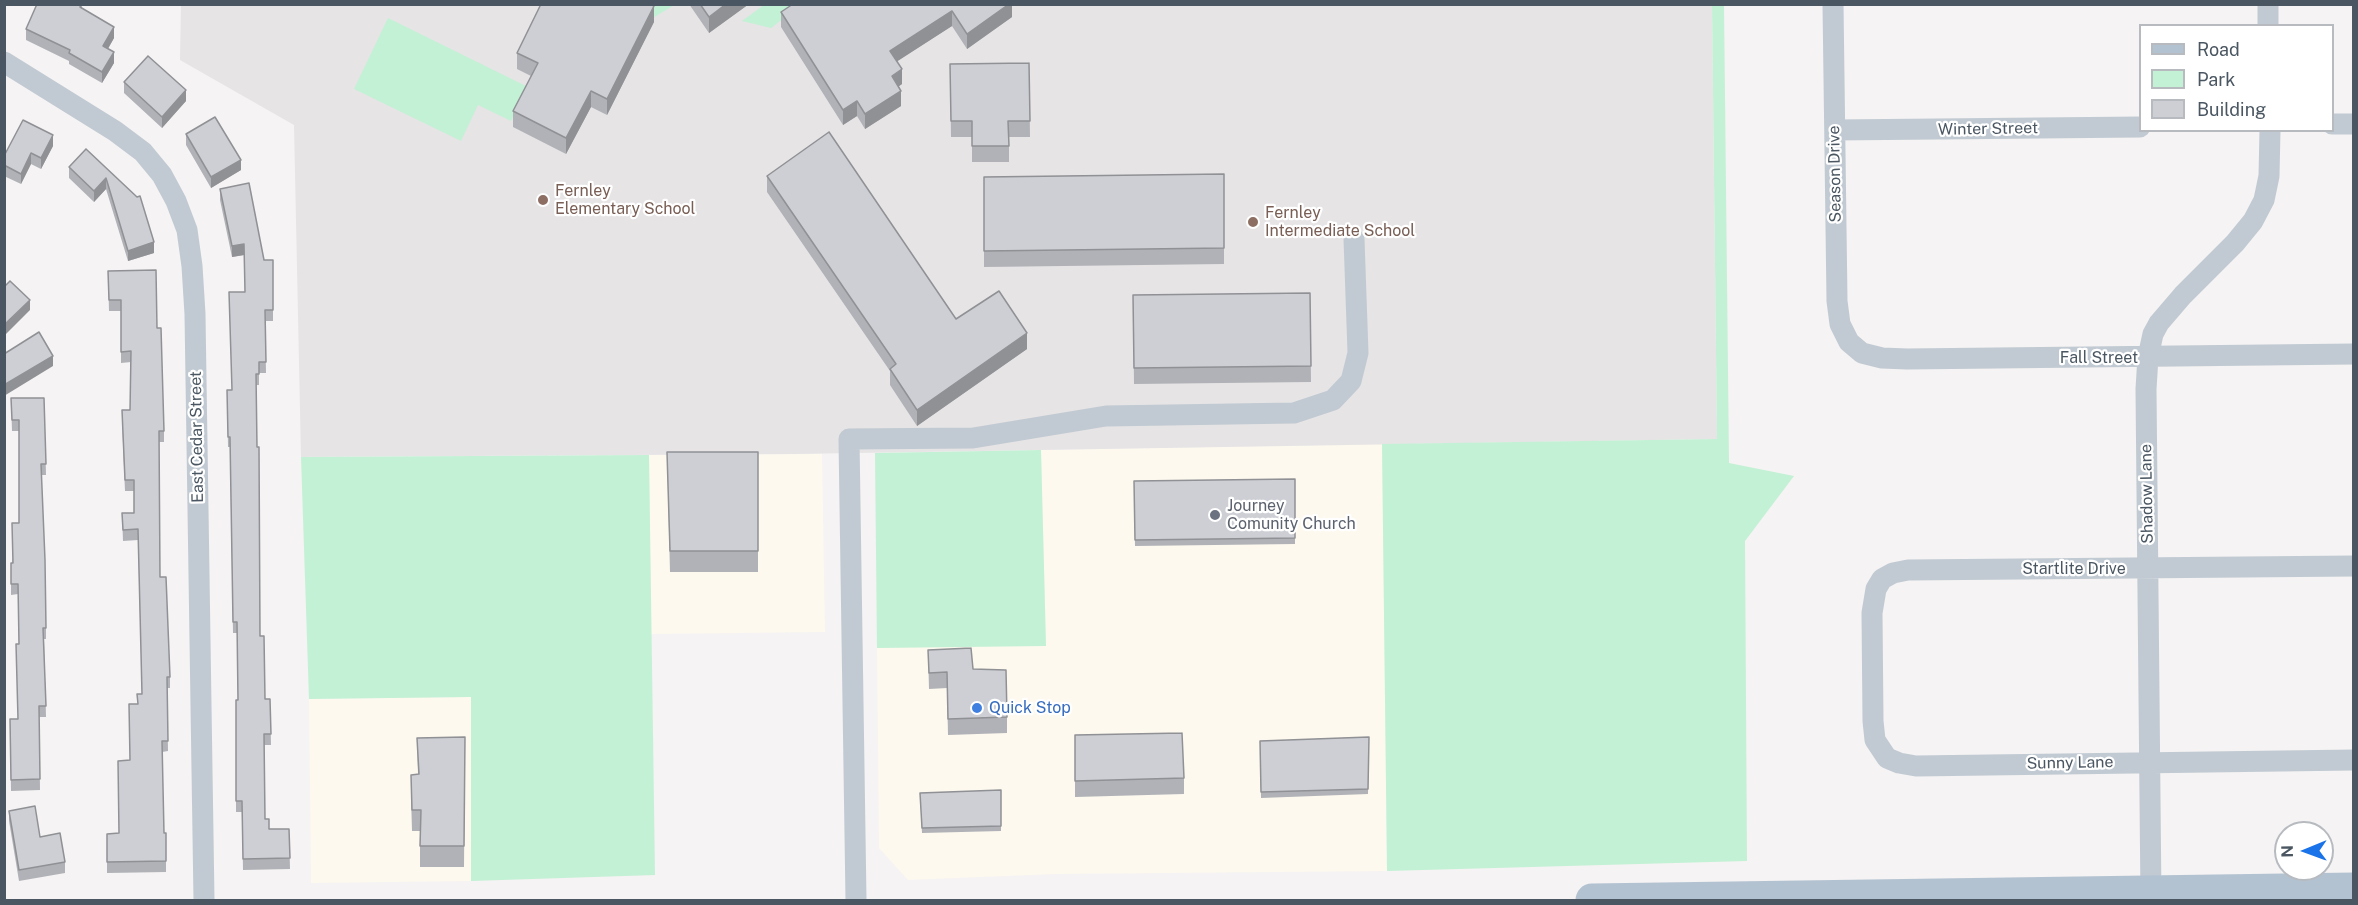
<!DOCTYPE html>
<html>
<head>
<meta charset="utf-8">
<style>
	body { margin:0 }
	#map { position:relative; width:2358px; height:905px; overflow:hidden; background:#f5f3f3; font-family:"Public Sans",sans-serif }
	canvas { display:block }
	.frame { position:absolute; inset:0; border:6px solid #4a5661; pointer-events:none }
	.legend { position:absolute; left:2139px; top:24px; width:195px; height:108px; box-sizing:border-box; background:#fff; border:2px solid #b7bbc0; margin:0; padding:8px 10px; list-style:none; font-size:18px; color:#4a5661 }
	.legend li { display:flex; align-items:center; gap:12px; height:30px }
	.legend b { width:30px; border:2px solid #b7bbc0 }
	.north { position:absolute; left:2274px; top:821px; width:60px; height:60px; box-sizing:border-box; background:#fff; border:2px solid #b7bbc0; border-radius:50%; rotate:269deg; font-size:16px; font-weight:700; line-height:24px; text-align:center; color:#4a5661 }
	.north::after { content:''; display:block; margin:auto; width:21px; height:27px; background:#1a73e8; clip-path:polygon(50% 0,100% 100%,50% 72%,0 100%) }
</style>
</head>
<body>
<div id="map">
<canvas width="2358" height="905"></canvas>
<div class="frame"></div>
<ul class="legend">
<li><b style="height:8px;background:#b3c2d1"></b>Road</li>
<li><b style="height:16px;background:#c3f1d5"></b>Park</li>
<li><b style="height:16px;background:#cdcfd5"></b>Building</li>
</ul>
<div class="north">N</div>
</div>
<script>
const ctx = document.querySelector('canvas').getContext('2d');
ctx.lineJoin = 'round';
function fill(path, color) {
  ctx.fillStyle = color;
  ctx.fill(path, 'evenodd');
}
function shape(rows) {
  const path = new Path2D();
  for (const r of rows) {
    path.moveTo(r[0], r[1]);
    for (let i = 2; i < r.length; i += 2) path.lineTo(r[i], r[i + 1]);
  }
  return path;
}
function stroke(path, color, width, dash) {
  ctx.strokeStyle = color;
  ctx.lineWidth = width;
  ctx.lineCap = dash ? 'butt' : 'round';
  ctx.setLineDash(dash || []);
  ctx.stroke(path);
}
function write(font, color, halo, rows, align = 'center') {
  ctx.font = font + ' "Public Sans",sans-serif';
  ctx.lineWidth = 4.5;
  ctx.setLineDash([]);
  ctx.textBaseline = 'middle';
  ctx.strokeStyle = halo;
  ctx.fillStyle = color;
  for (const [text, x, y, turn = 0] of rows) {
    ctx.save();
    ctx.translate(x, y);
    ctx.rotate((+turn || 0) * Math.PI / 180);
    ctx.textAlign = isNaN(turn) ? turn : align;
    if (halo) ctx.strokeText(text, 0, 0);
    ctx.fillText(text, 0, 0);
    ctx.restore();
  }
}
fill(shape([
	[1382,444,1387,871,1055,874,908,880,879,848,877,648,1046,645,1041,450],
	[822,454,825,632,651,634,649,455],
	[471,697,471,881,311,883,309,699]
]), '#fdf9ef');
fill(shape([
	[181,4,1712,5,1717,439,794,454,301,457,294,125,180,60]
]), '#e6e4e5');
fill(shape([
	[676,4,651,19,622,5],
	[764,5,801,5,771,28,742,21],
	[1712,5,1724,5,1729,463,1794,476,1745,541,1747,861,1387,871,1382,444,1717,439],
	[388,18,528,87,511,121,478,105,461,141,354,89],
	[1041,450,1046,646,877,648,875,453],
	[649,455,655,875,471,881,471,697,309,699,301,457]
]), '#c3f1d5');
stroke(shape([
	[1833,4,1837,301,1840,324,1849,342,1862,353,1882,358,1907,359,2354,354],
	[2268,4,2268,26],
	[4,62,115,131,143,152,162,175,176,201,187,230,192,266,195,314,204,900],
	[2332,124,2354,124],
	[1835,130,2140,127],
	[2354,566,1908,570,1893,573,1882,579,1876,589,1872,613,1873,721,1875,740,1887,758,1899,763,1916,766,2354,760],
	[856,900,849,439,973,438,1106,416,1294,413,1333,400,1351,381,1358,353,1354,239],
	[2151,900,2146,389,2148,357,2153,334,2159,323,2183,295,2235,243,2253,221,2264,200,2269,176,2270,130]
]), '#c1cad2', 21);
stroke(shape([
	[1592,900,2354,889]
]), '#b3c2d1', 33);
fill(shape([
	[82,4,82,8,114,38,108,49,114,63,102,83,69,64,69,61,26,40,26,29],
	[689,4,749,4,709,33],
	[1012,4,1012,17,967,49,952,26,897,61,902,84,899,86,901,106,865,129,857,116,843,125,781,27,781,12],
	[654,22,607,115,591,107,566,154,513,127,513,111,531,76,517,69,517,53],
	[1029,63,1030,137,1009,137,1009,162,972,162,972,137,951,137,950,64],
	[124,82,186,101,162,128,124,93],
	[186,134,241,170,211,188,186,145],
	[53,146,41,169,31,164,21,184,4,176,4,156],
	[86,149,137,197,154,253,128,261,106,189,94,202,69,178,69,167],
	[1224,174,1224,264,984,267,984,177],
	[767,176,956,319,1027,349,917,426,890,385,890,371,767,192],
	[220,189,264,260,273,260,273,321,265,321,266,373,259,373,259,385,256,385,260,636,265,699,270,699,271,745,264,745,265,819,269,829,289,829,290,869,243,870,242,812,236,812,236,700,238,700,237,633,233,633,230,447,228,447,227,390,232,390,245,292,244,255,232,257,220,200],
	[108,271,157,328,164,431,164,442,159,442,160,577,170,677,170,688,167,688,168,751,162,752,164,833,166,833,166,872,107,873,107,834,119,833,138,704,142,694,138,540,123,541,122,513,134,513,134,491,125,491,122,421,122,410,130,410,131,362,121,363,121,311,109,311],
	[1310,293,1311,382,1134,384,1133,295],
	[11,398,44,398,46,475,41,475,46,628,46,639,44,639,46,717,39,717,40,790,11,791,10,719,18,719,19,644,18,594,11,595,11,563,12,563,19,523,19,431,12,431],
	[667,452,758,452,758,572,670,572],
	[1295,479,1295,544,1135,546,1134,481],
	[928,650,973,669,1007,717,1007,733,948,735,947,688,929,689],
	[1075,735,1184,778,1184,794,1075,797],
	[465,737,464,867,420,867,420,831,412,831,411,796,411,775,418,774,417,738],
	[1369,737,1368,794,1261,798,1260,741],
	[1001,790,1001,831,922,833,920,793],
	[9,811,40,837,65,862,65,873,19,881,9,821]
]), '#b0b2b7');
fill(shape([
	[726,4,749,4,709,33,709,17],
	[1009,4,1012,4,1012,17,967,49,967,34],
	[654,6,654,22,607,115,607,99],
	[952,11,952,26,890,66,890,51],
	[114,27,114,38,103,57,103,46],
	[114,52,114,63,102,83,102,72],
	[902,69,902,84,892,91,892,76],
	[186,90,186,101,162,128,162,117],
	[591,91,591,107,566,154,566,138],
	[901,91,901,106,865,129,865,114],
	[857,101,857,116,843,125,843,110],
	[53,135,53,146,41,169,41,158],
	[31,153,31,164,21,184,21,174],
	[241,160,241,170,211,188,211,177],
	[106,178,106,189,94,202,94,191],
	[154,242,154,253,128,261,128,251],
	[244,244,244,255,232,257,232,246],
	[30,300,30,310,4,336,4,325],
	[1027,333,1027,349,917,426,917,410],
	[53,356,53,366,4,396,4,385]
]), '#909195');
const building = shape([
	[37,4,81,4,80,7,114,27,103,46,114,52,102,72,69,53,70,50,26,29,37,4],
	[541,4,650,4,654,6,607,99,591,91,566,138,513,111,538,63,517,53,541,4],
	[700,4,726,4,709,17,700,4],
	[793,4,1009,4,967,34,952,11,890,51,902,69,892,76,901,91,865,114,857,101,843,110,781,12,793,4],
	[148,56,186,90,162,117,124,82,148,56],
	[1029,63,1030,121,1008,121,1009,146,972,146,972,121,951,121,950,64,1029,63],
	[215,117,241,160,211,177,186,134,215,117],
	[23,120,53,135,41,158,31,153,21,174,4,165,4,156,23,120],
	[829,132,956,319,999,291,1027,333,917,410,890,369,896,364,767,176,829,132],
	[86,149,137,197,140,196,154,242,128,251,106,178,94,191,69,167,86,149],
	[1224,174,1224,248,984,251,984,177,1224,174],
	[249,183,264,260,273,260,273,310,265,310,266,362,259,362,259,374,256,374,257,447,259,447,260,636,264,636,265,699,270,699,271,734,264,734,265,819,269,819,269,829,289,829,290,858,243,859,242,801,236,801,236,700,238,700,237,622,233,622,230,437,228,437,227,390,232,390,229,292,245,292,244,244,232,246,220,189,249,183],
	[156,270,157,328,161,328,164,431,159,431,160,577,166,577,170,677,167,677,168,741,162,741,164,833,166,833,166,861,107,862,107,834,119,833,118,761,130,760,129,704,138,704,137,694,142,694,138,529,123,530,122,513,134,513,134,480,125,480,122,410,130,410,131,351,121,352,121,300,109,300,108,271,156,270],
	[10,281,30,300,4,325,4,287,10,281],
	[1310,293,1311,366,1134,368,1133,295,1310,293],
	[39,332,53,356,4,385,4,354,39,332],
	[11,398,44,398,46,464,41,464,45,560,46,628,43,628,46,706,39,706,40,779,11,780,10,719,18,719,16,644,19,644,18,584,11,584,11,563,13,563,12,523,19,523,19,420,12,420,11,398],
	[667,452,758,452,758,551,670,551,667,452],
	[1295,479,1295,538,1135,540,1134,481,1295,479],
	[971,648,973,669,1006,670,1007,717,948,719,947,672,929,673,928,650,971,648],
	[1182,733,1184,778,1075,781,1075,735,1182,733],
	[465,737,464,846,420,846,421,810,412,810,411,775,419,774,417,738,465,737],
	[1369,737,1368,789,1261,792,1260,741,1369,737],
	[1001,790,1001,826,922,828,920,793,1001,790],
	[35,806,40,837,60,833,65,862,19,870,9,811,35,806]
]);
fill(building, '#cdcfd5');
stroke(building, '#909195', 1.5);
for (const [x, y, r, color] of [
	[543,200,6,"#8d6e63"],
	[1253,222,6,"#8d6e63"],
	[1215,515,6,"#6b7280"],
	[977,708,6,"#3f7fe0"]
]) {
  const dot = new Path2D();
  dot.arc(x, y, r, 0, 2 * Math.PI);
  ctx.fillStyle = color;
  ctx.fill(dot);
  stroke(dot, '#fff', 2);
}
write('16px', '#4a5661', '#fff', [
	["Winter Street",1988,129,-1],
	["Season Drive",1835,174,-91],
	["Fall Street",2099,358],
	["East Cedar Street",197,437,-91],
	["Shadow Lane",2147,494,-91],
	["Startlite Drive",2074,569],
	["Sunny Lane",2070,763,-1]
]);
write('16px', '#785e54', '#fff', [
	["Fernley",555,191],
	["Elementary School",555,209],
	["Fernley",1265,213],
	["Intermediate School",1265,231]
], 'left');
write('16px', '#5b616d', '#fff', [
	["Journey",1227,506],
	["Comunity Church",1227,524]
], 'left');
write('16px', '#366cbe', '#fff', [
	["Quick Stop",989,708]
], 'left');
</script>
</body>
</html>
